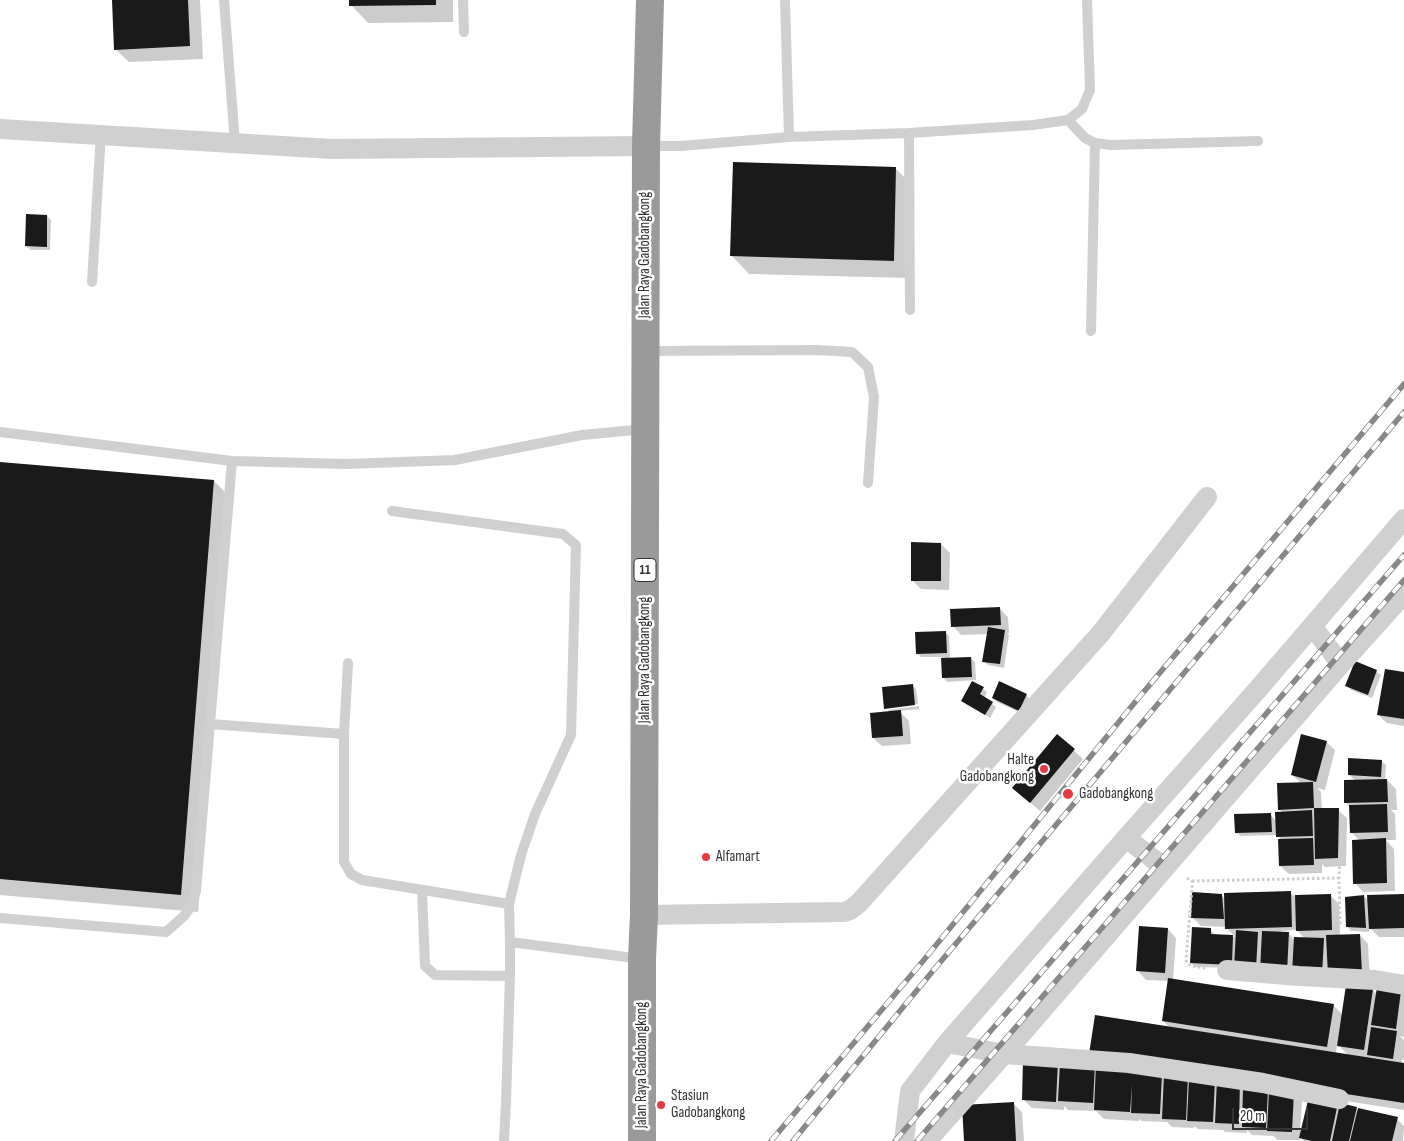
<!DOCTYPE html>
<html>
<head>
<meta charset="utf-8">
<style>
	body { margin:0 }
	#map { position:relative; width:1404px; height:1141px; overflow:hidden; background:#fff; font-family:"Sofia Sans Condensed",sans-serif }
	canvas { display:block }
	.scale { position:absolute; left:1232px; top:1108px; width:76px; height:22px; box-sizing:border-box; border:2px solid #333; border-top:0; padding-left:6px; font-size:15px; line-height:18px; white-space:nowrap; color:#333; -webkit-text-stroke:4px #fff; paint-order:stroke }
</style>
</head>
<body>
<div id="map">
<canvas width="1404" height="1141"></canvas>
<div class="scale">20 m</div>
</div>
<script>
const ctx = document.querySelector('canvas').getContext('2d');
ctx.lineJoin = 'round';
function fill(path, color) {
  ctx.fillStyle = color;
  ctx.fill(path, 'evenodd');
}
function shape(rows) {
  const path = new Path2D();
  for (const r of rows) {
    path.moveTo(r[0], r[1]);
    for (let i = 2; i < r.length; i += 2) path.lineTo(r[i], r[i + 1]);
  }
  return path;
}
function stroke(path, color, width, dash) {
  ctx.strokeStyle = color;
  ctx.lineWidth = width;
  ctx.lineCap = dash ? 'butt' : 'round';
  ctx.setLineDash(dash || []);
  ctx.stroke(path);
}
function write(font, color, halo, rows, align = 'center') {
  ctx.font = font + ' "Sofia Sans Condensed",sans-serif';
  ctx.lineWidth = 5;
  ctx.setLineDash([]);
  ctx.textBaseline = 'middle';
  ctx.strokeStyle = halo;
  ctx.fillStyle = color;
  for (const [text, x, y, turn = 0] of rows) {
    ctx.save();
    ctx.translate(x, y);
    ctx.rotate((+turn || 0) * Math.PI / 180);
    ctx.textAlign = isNaN(turn) ? turn : align;
    if (halo) ctx.strokeText(text, 0, 0);
    ctx.fillText(text, 0, 0);
    ctx.restore();
  }
}
fill(shape([
	[113,0,200,0,203,59,129,62,115,49],
	[350,0,453,0,453,22,368,23,351,5],
	[895,168,913,186,911,278,749,274,732,256],
	[47,216,51,220,50,250,31,250,26,246],
	[0,463,214,481,231,498,198,912,0,895],
	[941,544,950,553,949,590,921,589,912,580],
	[999,608,1008,617,1009,633,1007,633,1009,635,1004,668,988,665,984,661,988,634,961,635,953,626],
	[945,632,949,636,950,659,971,658,975,662,976,680,947,682,943,677,942,657,921,657,917,653],
	[1376,671,1381,675,1372,698,1351,690,1347,686],
	[1404,673,1404,726,1387,723,1378,715],
	[973,682,987,692,984,698,996,707,990,718,963,700],
	[912,685,916,689,918,704,887,707,887,710,919,706,919,709,899,711,909,721,911,744,882,746,873,738,890,712,885,708],
	[1026,695,1030,699,1023,714,997,702,993,698],
	[1057,735,1083,759,1040,811,1013,788],
	[1326,742,1335,750,1325,790,1317,788,1321,792,1322,810,1338,810,1347,818,1346,866,1325,867,1322,864,1322,873,1289,874,1280,866,1281,840,1277,835,1240,836,1236,832,1270,814,1276,821,1283,813,1279,809,1301,783,1292,775],
	[1381,761,1386,765,1385,780,1387,780,1396,789,1397,810,1391,810,1395,814,1396,840,1386,840,1394,849,1395,891,1363,892,1355,883,1360,841,1351,832,1350,807,1346,803,1355,781,1349,774],
	[1290,892,1296,898,1330,895,1339,904,1340,935,1360,935,1368,944,1370,982,1237,968,1195,967,1191,963,1211,930,1215,935,1235,937,1226,927,1201,926,1192,917,1221,895,1225,899],
	[1297,930,1305,939,1295,940,1289,934,1281,933,1281,931],
	[1404,895,1404,937,1379,937,1369,927,1369,932,1351,931,1347,926,1364,896,1369,901],
	[1168,929,1176,938,1173,980,1333,1005,1343,1015,1373,990,1377,995,1401,992,1404,996,1404,1037,1400,1036,1404,1040,1404,1060,1402,1059,1402,1064,1404,1064,1404,1110,1294,1093,1302,1101,1300,1131,1302,1132,1309,1098,1356,1108,1358,1111,1397,1119,1404,1126,1403,1141,1304,1141,1300,1137,1300,1140,1277,1140,1274,1136,1252,1135,1247,1130,1247,1133,1225,1132,1223,1130,1198,1129,1194,1126,1194,1128,1172,1127,1167,1122,1142,1121,1139,1119,1139,1121,1104,1119,1096,1111,1068,1110,1064,1106,1064,1110,1032,1108,1023,1099,1057,1063,1169,1027,1163,1021,1169,981,1146,980,1138,971],
	[1337,1044,1348,1055,1336,1053],
	[1013,1103,1022,1112,1024,1141,965,1141]
]), '#0003');
fill(shape([
	[112,0,188,0,190,46,114,50],
	[349,0,436,0,436,5,349,6],
	[733,162,896,167,894,261,730,256],
	[26,214,47,215,47,247,25,246],
	[0,462,214,480,181,895,0,879],
	[911,542,941,543,941,581,911,581],
	[1000,607,1001,625,951,627,950,609],
	[988,627,1005,630,1000,664,982,662],
	[946,631,947,653,916,654,915,632],
	[971,657,972,677,942,678,941,658],
	[1355,661,1377,670,1368,695,1345,686],
	[1385,669,1404,672,1404,719,1377,715],
	[972,681,984,687,980,694,993,702,985,715,961,701],
	[999,681,1027,694,1019,711,992,698],
	[913,684,915,705,884,709,882,687],
	[901,710,903,736,872,738,870,713],
	[1057,734,1075,749,1030,803,1012,788],
	[1301,734,1327,741,1316,782,1291,775],
	[1348,758,1382,760,1381,777,1348,775],
	[1387,779,1388,802,1344,803,1344,780],
	[1313,782,1314,808,1278,810,1277,783],
	[1387,804,1388,832,1350,833,1349,805],
	[1314,808,1339,808,1338,858,1315,859],
	[1312,810,1313,836,1276,837,1275,812],
	[1271,813,1272,832,1235,833,1234,814],
	[1313,838,1314,865,1279,866,1278,839],
	[1386,838,1387,883,1353,884,1352,840],
	[1291,891,1292,927,1225,929,1224,893],
	[1192,892,1222,894,1224,919,1191,918],
	[1331,894,1332,930,1296,931,1295,895],
	[1404,894,1404,928,1369,929,1367,895],
	[1364,895,1366,928,1346,927,1345,897],
	[1139,926,1168,928,1165,973,1136,971],
	[1192,927,1211,928,1211,934,1233,935,1232,965,1190,963],
	[1236,930,1258,932,1256,969,1234,968],
	[1262,931,1289,932,1287,972,1260,971],
	[1360,934,1362,973,1328,975,1326,935],
	[1294,937,1324,938,1322,975,1292,973],
	[1168,978,1334,1004,1327,1047,1162,1021],
	[1346,985,1373,989,1364,1050,1337,1046],
	[1377,987,1401,991,1396,1029,1371,1025],
	[1095,1015,1404,1063,1404,1103,1089,1054],
	[1371,1027,1397,1031,1393,1059,1367,1055],
	[1023,1060,1058,1061,1056,1102,1022,1100],
	[1060,1063,1095,1064,1093,1103,1058,1101],
	[1096,1064,1162,1074,1160,1114,1131,1113,1132,1085,1130,1112,1094,1110],
	[1164,1074,1188,1075,1186,1120,1162,1119],
	[1189,1079,1215,1080,1213,1122,1187,1121],
	[1217,1080,1240,1081,1239,1124,1215,1123],
	[1243,1088,1268,1089,1266,1128,1242,1127],
	[1269,1090,1294,1091,1292,1132,1267,1131],
	[1309,1096,1338,1103,1330,1141,1312,1141,1299,1138],
	[1014,1102,1016,1141,964,1141,962,1105],
	[1340,1103,1357,1107,1349,1141,1332,1141],
	[1358,1108,1398,1117,1392,1141,1350,1141]
]), '#1a1a1a');
stroke(shape([
	[1187,878,1192,881,1192,888,1186,960,1187,963,1192,966,1206,968],
	[1192,881,1339,878],
	[1340,924,1339,878,1342,817]
]), '#cdcdcd', 3, [2.5, 2.5]);
stroke(shape([
	[224,0,235,143],
	[463,0,464,32],
	[785,0,789,137],
	[1068,120,1085,138,1095,143,1111,145,1258,141],
	[909,133,910,310],
	[648,146,681,146,789,137,909,133,1033,125,1068,120,1082,109,1090,90,1087,0],
	[92,282,101,134],
	[1091,331,1095,143],
	[646,351,818,350,852,352,868,367,874,397,868,483],
	[0,432,232,461],
	[392,511,563,534,576,545,571,735,535,814,521,855,509,904],
	[348,663,344,734,344,862,351,874,362,880,509,904,510,942],
	[210,724,344,734],
	[422,890,425,966,435,975,510,976,510,942,642,959],
	[0,918,166,932,184,916,192,905,196,891,232,461,347,464,455,460,582,435,645,429],
	[504,1141,506,1102,510,976]
]), '#d0d0d0', 10);
stroke(shape([
	[0,129,332,149,646,146],
	[1341,664,1404,594],
	[1165,868,1341,664,1312,626],
	[644,915,844,912,850,910,859,903,1101,633,1207,497],
	[1227,970,1299,976,1375,980,1404,985],
	[947,1043,1004,1054,1129,1063,1263,1083,1339,1099],
	[904,1141,910,1091,947,1043,1126,838,1259,688,1404,519],
	[927,1141,1004,1054,1165,868,1126,838]
]), '#d0d0d0', 20);
stroke(shape([
	[642,1141,642,959,644,915,646,146,650,0]
]), '#9a9a9a', 28);
const rail = shape([
	[771,1141,923,961,1136,701,1404,384],
	[793,1141,932,972,1404,412],
	[895,1141,1404,555],
	[917,1141,1404,580]
]);
stroke(rail, '#888', 5.5);
stroke(rail, '#fff', 4, [11]);
for (const [x, y, r, color] of [
	[1044,769,5,"#e63946"],
	[1068,794,6,"#e63946"],
	[706,857,5,"#e63946"],
	[661,1105,5,"#e63946"]
]) {
  const dot = new Path2D();
  dot.arc(x, y, r, 0, 2 * Math.PI);
  ctx.fillStyle = color;
  ctx.fill(dot);
  stroke(dot, '#fff', 2);
}
for (const [x, y, w] of [
	[645,570,22]
]) {
  const box = new Path2D();
  box.roundRect(x - w / 2, y - 11.5, w, 23, 4);
  ctx.fillStyle = '#fff';
  ctx.fill(box);
  stroke(box, '#333', 1);
}
write('bold 14px', '#333', null, [
	["11",645,570]
]);
write('15px', '#333', '#fff', [
	["Jalan Raya Gadobangkong",645,255,-90],
	["Jalan Raya Gadobangkong",645,660,-90],
	["Jalan Raya Gadobangkong",642,1065,-90]
]);
write('15px', '#333', '#fff', [
	["Halte",1034,760,"right"],
	["Gadobangkong",1034,777,"right"],
	["Gadobangkong",1079,794],
	["Alfamart",716,857],
	["Stasiun",671,1096],
	["Gadobangkong",671,1113]
], 'left');
</script>
</body>
</html>
